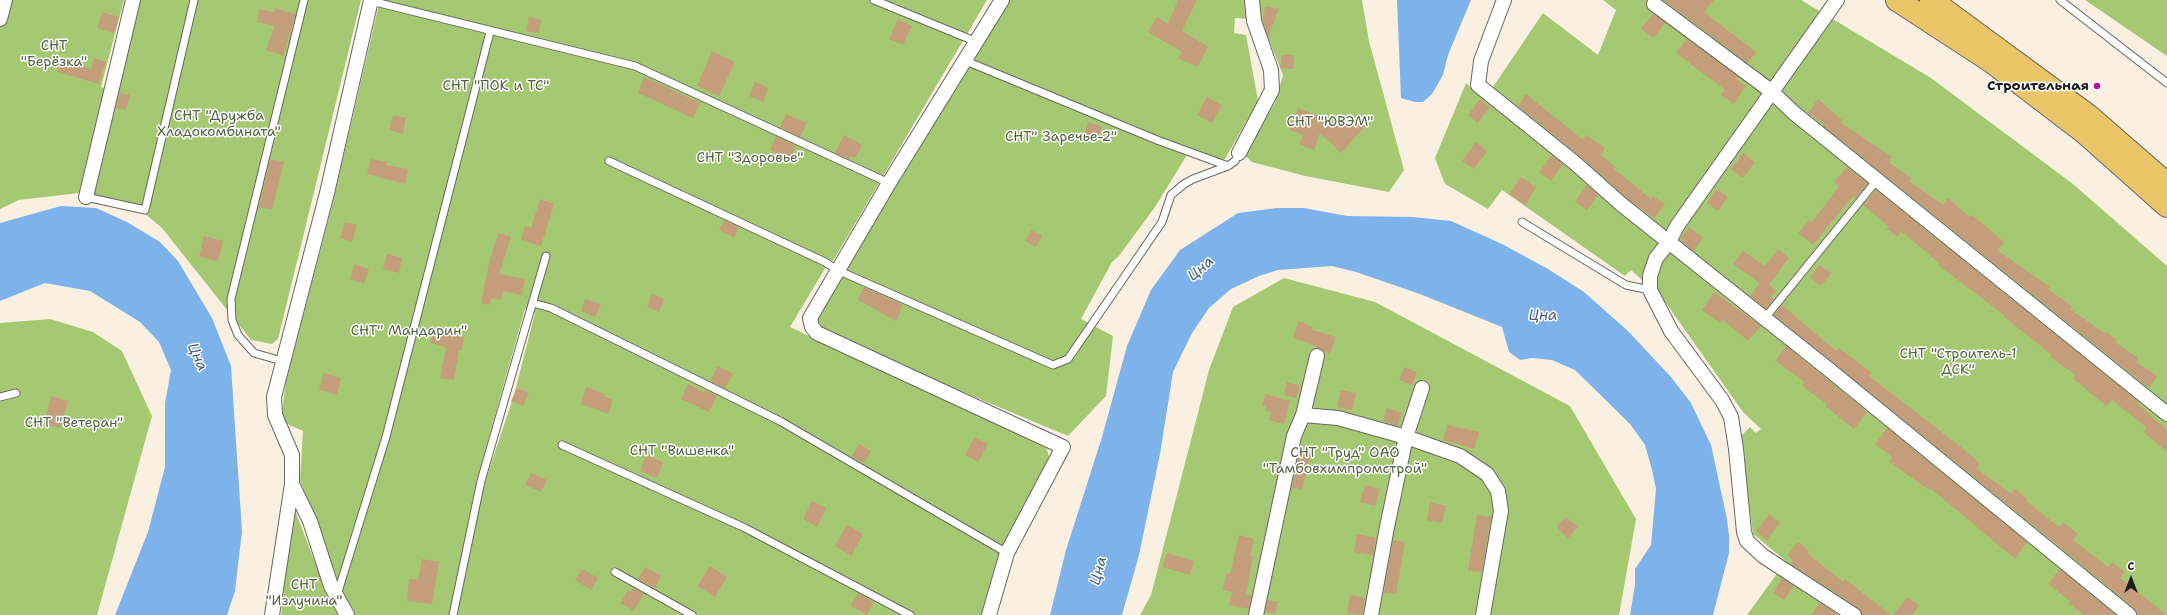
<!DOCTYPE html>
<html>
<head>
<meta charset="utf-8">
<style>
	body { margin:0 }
	#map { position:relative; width:2167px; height:615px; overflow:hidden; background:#faf0e2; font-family:"Shantell Sans",sans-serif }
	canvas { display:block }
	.north { position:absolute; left:2111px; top:559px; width:40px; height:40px; -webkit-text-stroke:3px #fff; paint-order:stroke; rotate:0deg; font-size:11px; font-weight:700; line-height:16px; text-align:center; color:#1c1c1c }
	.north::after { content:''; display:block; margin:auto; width:14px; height:18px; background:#1c1c1c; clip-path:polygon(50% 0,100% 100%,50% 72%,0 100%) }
</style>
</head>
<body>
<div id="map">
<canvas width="2167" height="615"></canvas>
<div class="north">С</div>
</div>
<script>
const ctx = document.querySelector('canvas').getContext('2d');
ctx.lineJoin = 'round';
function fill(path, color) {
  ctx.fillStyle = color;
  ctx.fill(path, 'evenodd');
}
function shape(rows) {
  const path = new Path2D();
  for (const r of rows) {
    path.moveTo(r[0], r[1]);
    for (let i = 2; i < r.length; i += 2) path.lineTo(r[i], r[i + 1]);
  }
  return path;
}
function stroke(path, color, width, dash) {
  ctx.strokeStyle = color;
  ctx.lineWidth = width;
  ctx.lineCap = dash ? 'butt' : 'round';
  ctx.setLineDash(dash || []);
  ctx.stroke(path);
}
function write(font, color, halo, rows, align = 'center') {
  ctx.font = font + ' "Shantell Sans",sans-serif';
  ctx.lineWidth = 3;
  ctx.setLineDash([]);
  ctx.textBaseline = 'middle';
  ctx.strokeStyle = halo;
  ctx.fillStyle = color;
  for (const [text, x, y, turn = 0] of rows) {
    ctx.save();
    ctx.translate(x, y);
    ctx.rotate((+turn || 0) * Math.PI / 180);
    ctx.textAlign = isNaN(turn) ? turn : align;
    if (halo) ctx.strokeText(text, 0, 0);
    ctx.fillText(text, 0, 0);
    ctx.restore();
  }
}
fill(shape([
	[0,0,124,0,101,87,106,89,79,193,19,200,0,209],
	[136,0,361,0,278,339,272,344,251,340,162,228,143,212,87,197],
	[380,0,987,0,833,261,830,260,790,327,1038,443,1047,449,1049,457,999,552,1008,565,984,615,354,615,340,598,317,525,300,480,303,431,281,421,286,381,331,210],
	[525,309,535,313,514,395,483,488,476,483],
	[1009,0,1362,0,1369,41,1404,170,1389,192,1305,176,1252,162,1244,155,1275,103,1283,75,1261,20,1235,18,1234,33,1246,35,1258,101,1225,159,1219,161,1190,150,1155,207,1119,256,1112,262,1081,319,1113,336,1106,396,1068,436,822,333,817,317,937,116],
	[1603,0,1801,0,1931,78,2073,184,2167,266,2167,615,1747,615,1786,561,1753,534,1740,437,1750,427,1756,433,1761,429,1743,412,1663,299,1631,270,1625,276,1502,190,1488,209,1445,184,1435,158,1466,83,1486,101,1491,90,1543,13,1598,55,1616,10],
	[2085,0,2167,0,2167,56],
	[1284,278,1375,302,1570,406,1636,519,1619,615,1140,615,1151,595,1209,370,1233,307],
	[50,319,93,332,122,351,152,416,97,615,0,615,0,323],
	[293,505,326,591,338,615,281,615]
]), '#a5c973');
fill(shape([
	[1397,0,1471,0,1448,55,1443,75,1432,94,1423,102,1415,102,1401,98],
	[61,206,96,208,127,222,160,242,178,261,212,318,231,366,242,531,235,591,227,615,115,615,148,532,165,467,165,403,171,370,159,342,140,322,90,291,45,283,0,301,0,223],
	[1277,208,1304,208,1347,216,1413,217,1451,221,1502,244,1548,269,1584,292,1628,331,1671,377,1691,403,1711,445,1727,519,1729,536,1729,553,1713,615,1630,615,1635,585,1635,569,1651,545,1656,489,1652,470,1645,445,1630,424,1575,370,1552,360,1532,358,1520,360,1509,352,1502,327,1420,294,1356,272,1332,266,1278,270,1259,276,1231,289,1209,308,1192,333,1173,372,1160,454,1139,555,1122,615,1050,615,1066,550,1102,437,1127,346,1151,290,1180,250,1238,213]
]), '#7db2eb');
fill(shape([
	[1178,0,1197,0,1182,31,1208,47,1198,67,1178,58,1182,52,1148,32,1157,17,1168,24],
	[1663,0,1714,0,1704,12,1756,52,1748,63],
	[1265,6,1279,9,1268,37,1263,20],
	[275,8,296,14,283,56,266,50,275,26,257,22,259,9,274,12],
	[102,12,119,17,114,33,97,28],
	[1653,14,1666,23,1653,38,1641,29],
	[529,17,541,20,539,33,526,31],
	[898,19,912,26,903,45,889,39],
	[1687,39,1738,77,1736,79,1746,86,1734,104,1721,95,1725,90,1676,53],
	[712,51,735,62,719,96,697,86],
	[1282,55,1294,55,1293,69,1280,68],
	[94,58,106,62,99,84,57,72,60,60,91,69],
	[644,77,700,103,693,118,638,93],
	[755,82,768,88,763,102,749,96],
	[120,93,130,95,126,110,116,108],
	[1526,94,1583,140,1586,135,1605,148,1601,155,1616,167,1614,169,1651,199,1653,196,1665,204,1654,218,1626,198,1581,157,1518,106],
	[1207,97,1222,105,1212,123,1197,115],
	[1480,99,1490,107,1478,123,1468,115],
	[1818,99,1842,120,1840,122,1892,157,1889,162,1911,178,1909,181,1943,205,1948,198,1970,217,1972,215,2004,242,1997,250,2050,287,2048,289,2072,306,2070,309,2104,333,2106,332,2117,340,2115,342,2138,358,2136,362,2157,376,2149,388,1823,126,1824,124,1808,113],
	[1298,108,1344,126,1355,115,1366,125,1341,153,1320,133,1314,150,1299,144,1303,135,1290,130],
	[786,114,807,123,800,137,780,127],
	[393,115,406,118,403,134,389,130],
	[1089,122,1102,127,1096,143,1082,137],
	[844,135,862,145,855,158,851,156,849,159,835,153],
	[776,136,796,146,789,159,770,150],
	[1476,142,1487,151,1474,169,1462,161],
	[1743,153,1755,162,1743,178,1731,169],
	[1552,155,1563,164,1551,181,1539,172],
	[270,159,284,162,272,210,259,207],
	[371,159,387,162,386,165,408,169,405,184,367,174],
	[1847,167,1868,183,1855,199,1853,196,1813,245,1798,233,1809,220,1812,222,1839,186,1834,182],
	[1521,177,1536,188,1525,205,1509,194],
	[1587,185,1598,195,1587,210,1575,202],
	[1716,189,1728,197,1718,211,1707,203],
	[1876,190,2139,402,2138,404,2167,430,2167,452,2144,432,2147,428,2112,400,2106,406,2073,378,2076,375,2050,357,2052,355,2003,316,2004,315,1938,265,1939,263,1906,235,1901,232,1897,237,1887,229,1889,227,1863,205],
	[540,199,554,204,541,246,521,240,525,226,531,228],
	[724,220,739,227,734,238,719,230],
	[345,222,357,225,352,242,340,238],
	[1689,227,1703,238,1693,251,1680,240],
	[1031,230,1042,236,1036,247,1025,241],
	[498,233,511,237,499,274,525,279,522,295,503,291,501,300,491,298,489,305,481,303,489,263],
	[204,236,223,241,218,261,199,257],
	[1778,249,1789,258,1769,285,1776,291,1771,297,1774,299,1766,309,1750,296,1760,283,1733,264,1743,251,1765,266],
	[387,254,402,258,399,273,383,269],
	[354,264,369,269,364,284,350,279],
	[1819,265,1831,273,1821,286,1810,278],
	[864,287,903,305,896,321,858,300],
	[1714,292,1761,326,1748,341,1723,320,1720,323,1702,310],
	[652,294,664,299,659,312,647,307],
	[585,299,601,304,595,317,581,311],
	[1782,305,1836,351,1839,348,1872,373,1869,376,1961,447,1980,463,1976,468,2011,494,2015,489,2028,499,2026,501,2059,527,2063,522,2078,534,2073,540,2108,567,2112,562,2125,572,2120,578,2167,615,2137,615,2134,608,2070,555,1774,315],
	[1298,321,1313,327,1312,330,1336,337,1330,354,1316,348,1316,346,1293,338],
	[433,330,464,337,462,350,459,350,454,380,440,378,446,347,430,343],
	[1786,346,1867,412,1854,429,1825,406,1827,404,1802,386,1805,382,1775,361],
	[718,366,733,374,725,388,710,381],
	[1404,367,1417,372,1412,385,1399,380],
	[324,373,341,378,337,395,319,390],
	[1287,382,1300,386,1296,398,1284,395],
	[688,384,704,392,705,390,717,396,709,412,681,399],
	[586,387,605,394,604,396,613,400,608,414,581,404],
	[517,388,529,393,523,406,511,401],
	[1341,390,1356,393,1352,410,1337,407],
	[1265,394,1290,401,1284,424,1269,420,1271,412,1265,411,1266,407,1262,406],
	[51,396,68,401,60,428,44,424],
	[1387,408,1402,413,1398,426,1383,421],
	[1447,425,1479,432,1474,449,1443,440],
	[1887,428,2027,542,2015,559,1930,488,1929,490,1889,462,1892,457,1875,444],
	[974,437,988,444,978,462,965,455],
	[859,444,871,451,864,463,852,456],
	[1299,452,1311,454,1302,490,1292,488],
	[646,455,663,462,657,478,640,471],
	[531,473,547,480,541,492,525,485],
	[1365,485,1380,489,1375,506,1360,502],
	[812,501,826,508,817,527,803,519],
	[1430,502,1446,506,1442,523,1427,520],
	[1769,514,1780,523,1767,540,1756,531],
	[1477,515,1491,517,1482,572,1468,571],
	[1566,517,1578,527,1568,538,1556,527],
	[847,525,863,534,851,556,835,546],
	[1357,534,1376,538,1373,555,1354,552],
	[1239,535,1254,539,1250,556,1253,557,1246,594,1251,596,1249,609,1229,605,1232,592,1223,590,1226,573,1230,574],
	[1393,540,1405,542,1396,594,1384,593],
	[1798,542,1809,551,1807,553,1843,582,1845,579,1891,615,1862,615,1859,608,1791,564,1793,560,1787,555],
	[1167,553,1194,561,1190,575,1162,567],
	[422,559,439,562,432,604,407,601,409,579,418,580],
	[710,566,727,577,715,597,697,586],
	[645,567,661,576,655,588,638,579],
	[582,569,598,578,591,590,575,580],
	[2060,569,2116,615,2084,615,2068,603,2070,601,2048,584],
	[1782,578,1794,586,1784,600,1773,593],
	[633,588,644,594,634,611,620,603,628,590,630,592],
	[858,593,874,602,867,615,851,606],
	[1350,595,1365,598,1362,615,1347,613],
	[1908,597,1919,606,1912,615,1893,615],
	[1268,600,1278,602,1275,614,1265,612],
	[1820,603,1838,615,1811,615]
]), '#c49d7a');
const service = shape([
	[874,0,977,42],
	[2060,0,2167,83],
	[371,1,635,66,889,183],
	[966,61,1157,140,1228,166],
	[609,161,825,262,837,270,1053,365,1068,359,1162,222,1171,195,1184,184,1193,179,1228,166,1235,161,1239,153],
	[86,197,145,210,194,0],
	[1522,222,1626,285,1650,290],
	[533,303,551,308,780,421,1007,553],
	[1765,318,1877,180],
	[282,361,254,353,238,335,232,320,231,299,304,0],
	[0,397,16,393],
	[562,445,745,528,910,615],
	[615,572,692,615],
	[337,595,386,437,490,32],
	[453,615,481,481,546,256]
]);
const minor = shape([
	[1504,0,1481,61,1478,85,1575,163,1621,204,1827,368,2129,615],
	[1837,0,1677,226,1669,242,1656,258,1650,276,1650,290,1671,331,1722,400,1731,417,1736,449,1744,532,1747,541,1763,556,1854,615],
	[1654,4,1771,91,1794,113,2167,414],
	[0,19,5,0],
	[1239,153,1272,90,1271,70,1254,21,1252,0],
	[86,197,133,0],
	[1303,415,1317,356],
	[272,615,292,484],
	[347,615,331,586,310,521,292,484,292,455,275,415,274,397,327,193,371,0],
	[989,615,1007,553,1063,447,817,333,812,327,810,318,889,183,1002,0],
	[1256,615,1294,436,1303,415,1338,418,1406,437,1460,456,1487,474,1498,491,1501,511,1483,615],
	[1371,615,1387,527,1406,437,1422,388]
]);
const primary = shape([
	[1897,0,1992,62,2085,133,2167,206],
	[1931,0,2089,116,2167,184]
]);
stroke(service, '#6a6661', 9);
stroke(minor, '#6a6661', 16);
stroke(primary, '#6a6661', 24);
stroke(service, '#fff', 7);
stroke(minor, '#fff', 14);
stroke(primary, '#eac669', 22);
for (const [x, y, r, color] of [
	[2097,86,4,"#b5179e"]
]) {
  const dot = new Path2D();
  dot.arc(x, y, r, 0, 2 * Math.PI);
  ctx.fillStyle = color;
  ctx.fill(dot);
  stroke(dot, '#fff', 1.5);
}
write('14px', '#53613f', '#fff', [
	["СНТ",54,46],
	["\"Берёзка\"",54,62],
	["СНТ \"ПОК и ТС\"",496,86],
	["СНТ \"Дружба",219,116],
	["Хладокомбината\"",219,132],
	["СНТ \"ЮВЭМ\"",1330,122],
	["СНТ\" Заречье-2\"",1061,137],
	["СНТ \"Здоровье\"",750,158],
	["СНТ\" Мандарин\"",409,331],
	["СНТ \"Строитель-1",1958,354],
	["ДСК\"",1958,370],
	["СНТ \"Ветеран\"",74,423],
	["СНТ \"Вишенка\"",682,451],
	["СНТ \"Труд\" ОАО",1345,453],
	["\"Тамбовхимпромстрой\"",1345,469],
	["СНТ",304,585],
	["\"Излучина\"",304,601]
]);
write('bold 14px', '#1c1c1c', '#fff', [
	["Строительная",2089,86]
], 'right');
write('italic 15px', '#486079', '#fff', [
	["Цна",1201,269,-41],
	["Цна",1543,316],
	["Цна",197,357,66],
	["Цна",1099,571,-75]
]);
</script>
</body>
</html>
